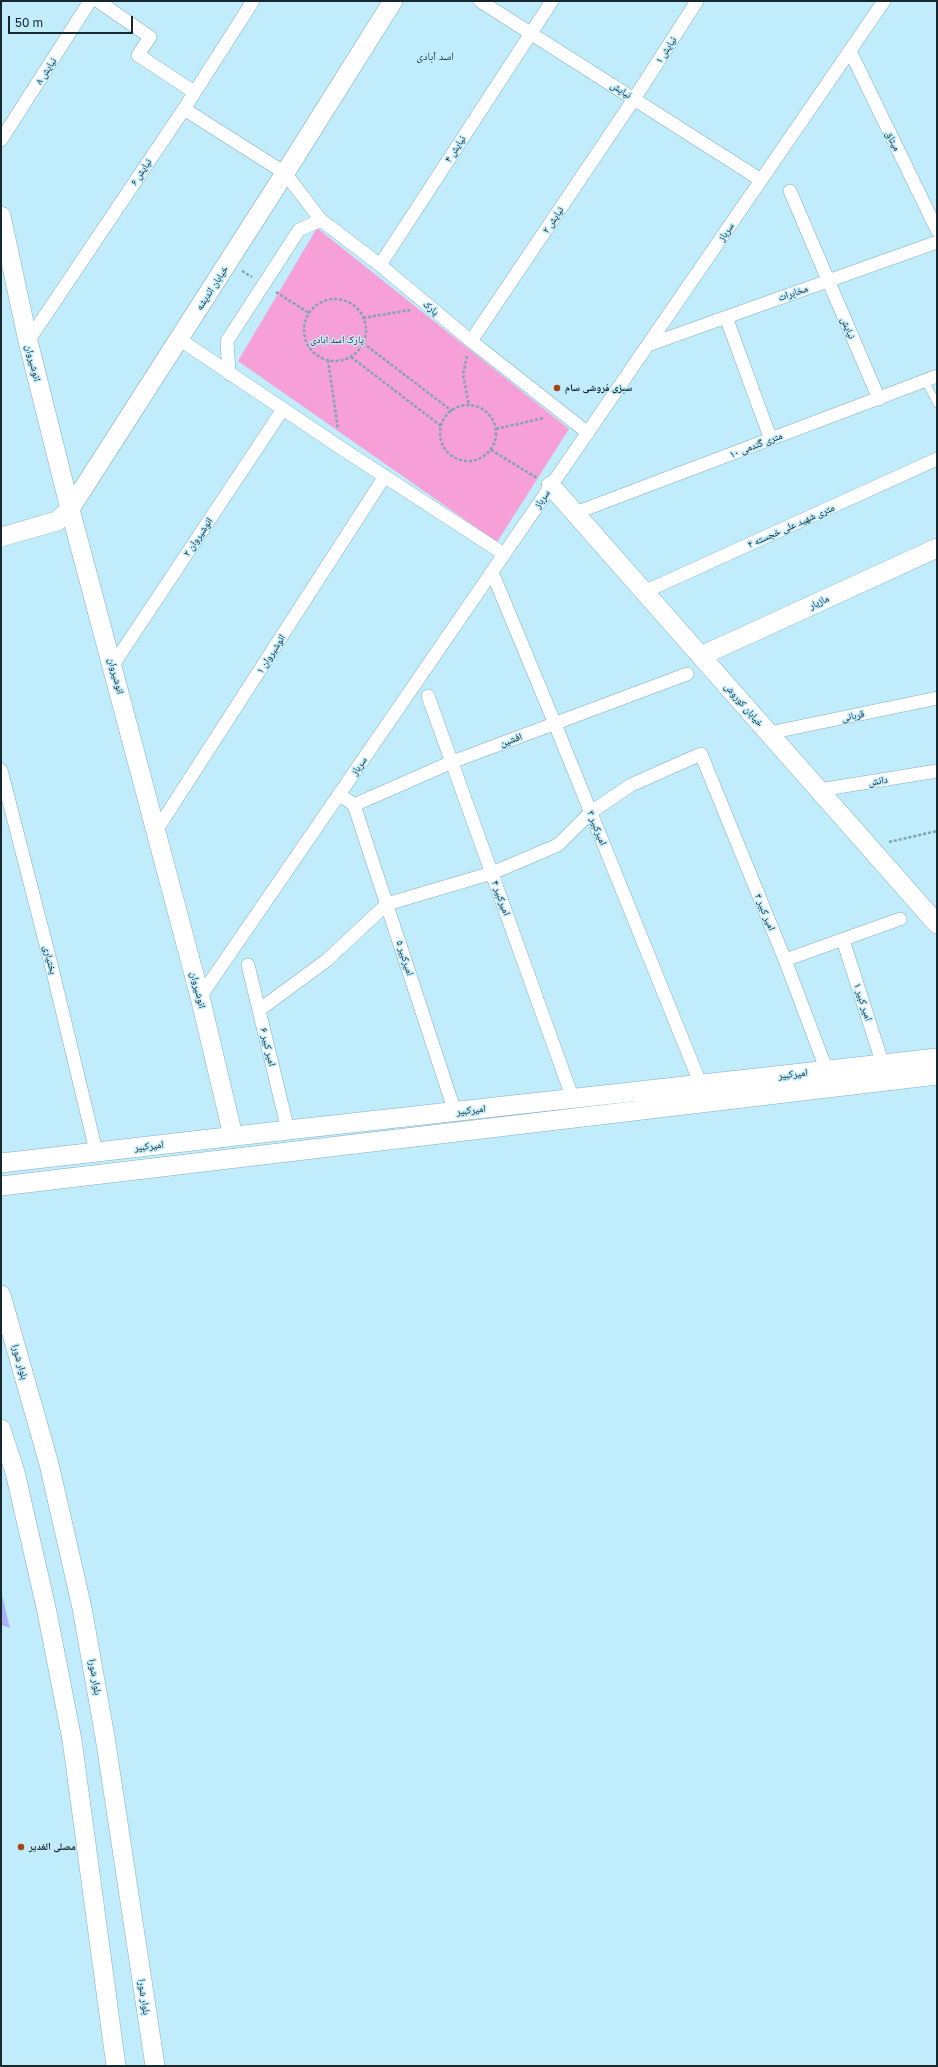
<!DOCTYPE html>
<html>
<head>
<meta charset="utf-8">
<style>
	body { margin:0 }
	#map { position:relative; width:938px; height:2067px; overflow:hidden; background:#c0ecfc; font-family:"Golos Text",sans-serif }
	canvas { display:block }
	.frame { position:absolute; inset:0; border:2px solid #16272d; pointer-events:none }
	.scale { position:absolute; left:8px; top:16px; width:125px; height:18px; box-sizing:border-box; border:2px solid #16272d; border-top:0; padding-left:5px; font-size:12px; line-height:14px; white-space:nowrap; color:#16272d; -webkit-text-stroke:3px #c0ecfc; paint-order:stroke }
</style>
</head>
<body>
<div id="map">
<canvas width="938" height="2067"></canvas>
<div class="frame"></div>
<div class="scale">50 m</div>
</div>
<script>
const ctx = document.querySelector('canvas').getContext('2d');
ctx.lineJoin = 'round';
function fill(path, color) {
  ctx.fillStyle = color;
  ctx.fill(path, 'evenodd');
}
function shape(rows) {
  const path = new Path2D();
  for (const r of rows) {
    if (r.length === 3) {
      path.moveTo(r[0] + r[2], r[1]);
      path.arc(r[0], r[1], r[2], 0, 2 * Math.PI);
      continue;
    }
    path.moveTo(r[0], r[1]);
    for (let i = 2; i < r.length; i += 2) path.lineTo(r[i], r[i + 1]);
  }
  return path;
}
function stroke(path, color, width, dash) {
  ctx.strokeStyle = color;
  ctx.lineWidth = width;
  ctx.lineCap = dash ? 'butt' : 'round';
  ctx.setLineDash(dash || []);
  ctx.stroke(path);
}
function write(font, color, halo, rows, align = 'center') {
  ctx.font = font + ' "Golos Text","Noto Naskh Arabic",sans-serif';
  ctx.lineWidth = 3;
  ctx.setLineDash([]);
  ctx.textBaseline = 'middle';
  ctx.strokeStyle = halo;
  ctx.fillStyle = color;
  for (const [text, x, y, turn = 0] of rows) {
    ctx.save();
    ctx.translate(x, y);
    ctx.rotate((+turn || 0) * Math.PI / 180);
    ctx.textAlign = isNaN(turn) ? turn : align;
    if (halo) ctx.strokeText(text, 0, 0);
    ctx.fillText(text, 0, 0);
    ctx.restore();
  }
}
fill(shape([
	[317,228,569,429,497,542,238,361]
]), '#f7a0d7');
fill(shape([
	[1,1595,2,1595,10,1628,1,1625]
]), '#afb2f2');
const lane = shape([
	[925,381,937,404]
]);
const street = shape([
	[98,1,150,37,138,55,194,92],
	[480,1,761,180],
	[850,51,937,230],
	[184,109,285,173,321,220,380,265,471,341,588,433],
	[1,140,90,1],
	[790,191,879,399],
	[380,265,552,1],
	[726,317,771,440],
	[179,339,341,448,504,554],
	[28,341,184,109,253,1],
	[471,341,634,99,697,1],
	[648,345,937,242],
	[229,374,227,341,299,230,321,220],
	[575,513,937,376],
	[492,572,555,724,701,1085],
	[644,592,937,459],
	[113,665,283,409],
	[428,696,573,1099],
	[769,733,937,698],
	[1,770,51,964,96,1151],
	[819,790,937,771],
	[339,794,354,805,452,762,687,674],
	[354,805,455,1112],
	[156,831,385,476],
	[843,940,883,1065],
	[785,960,900,919],
	[248,965,288,1130],
	[200,997,884,1],
	[259,1010,327,960,387,904,492,873,558,845,591,812,631,785,701,754,785,960,827,1071]
]);
const secondary = shape([
	[1,216,28,341,70,509,200,997,233,1136],
	[551,486,937,924],
	[1,537,57,521,70,509,285,173,393,1],
	[701,656,937,548],
	[1,1163,288,1130,937,1058],
	[1,1186,937,1075],
	[1,1295,49,1464,82,1608,105,1737,155,2066],
	[1,1429,15,1472,47,1612,72,1740,116,2066]
]);
stroke(lane, '#84aebd', 8);
stroke(street, '#84aebd', 14);
stroke(secondary, '#84aebd', 20);
stroke(shape([
	[242,271,252,277],
	[276,292,309,313],
	[335,330,31],
	[363,318,410,310],
	[363,343,452,411],
	[467,356,463,375,469,405],
	[351,357,441,426],
	[328,360,338,429],
	[468,433,28],
	[496,429,544,418],
	[491,450,537,478],
	[889,842,937,831]
]), '#81a3b0', 2.5, [3, 2]);
stroke(lane, '#fff', 7);
stroke(street, '#fff', 13);
stroke(secondary, '#fff', 19);
for (const [x, y, r, color] of [
	[557,388,4,"#a94415"],
	[21,1847,4,"#a94415"]
]) {
  const dot = new Path2D();
  dot.arc(x, y, r, 0, 2 * Math.PI);
  ctx.fillStyle = color;
  ctx.fill(dot);
  stroke(dot, '#c0ecfc', 1.5);
}
write('10px', '#16272d', '#c0ecfc', [
	["نیایش ۱",666,50,-57],
	["نیایش ۸",46,71,-57],
	["نیایش",621,90,32],
	["میثاق",893,141,64],
	["نیایش ۴",455,149,-57],
	["نیایش ۶",141,172,-56],
	["نیایش ۲",553,220,-56],
	["سرباز",726,232,-56],
	["خیابان اندیشه",212,288,-57],
	["مخابرات",793,293,-19],
	["پارک",431,308,40],
	["نیایش",848,328,67],
	["انوشیروان",33,363,76],
	["۱۰ متری گندمی",756,445,-21],
	["سرباز",542,499,-56],
	["۴ متری شهید علی خجسته",791,526,-24],
	["انوشیروان ۲",198,537,-56],
	["مازیار",819,602,-25],
	["انوشیروان ۱",271,654,-57],
	["انوشیروان",116,676,75],
	["خیابان کوروش",744,705,49],
	["قربانی",853,716,-12],
	["افشین",511,740,-20],
	["سرباز",359,766,-56],
	["دانش",878,781,-9],
	["امیرکبیر ۳",597,828,68],
	["امیرکبیر ۴",501,898,70],
	["امیر کبیر ۲",765,912,68],
	["امیرکبیر ۵",405,958,72],
	["بختیاری",50,960,76],
	["انوشیروان",198,990,76],
	["امیر کبیر ۱",863,1002,72],
	["امیر کبیر ۶",268,1047,77],
	["امیرکبیر",793,1074,-6],
	["امیرکبیر",471,1110,-6],
	["امیرکبیر",149,1146,-6],
	["بلوار شورا",20,1362,74],
	["بلوار شورا",95,1677,80],
	["بلوار شورا",144,1997,82]
]);
write('10px', '#4c0b3a', '#c0ecfc', [
	["پارک اسد ابادی",337,340]
]);
write('bold 10px', '#16272d', '#c0ecfc', [
	["سبزی فروشی سام",565,388],
	["مصلی الغدیر",29,1847]
], 'left');
write('11px', '#143d4a', '#c0ecfc', [
	["اسد آبادی",435,57]
]);
</script>
</body>
</html>
